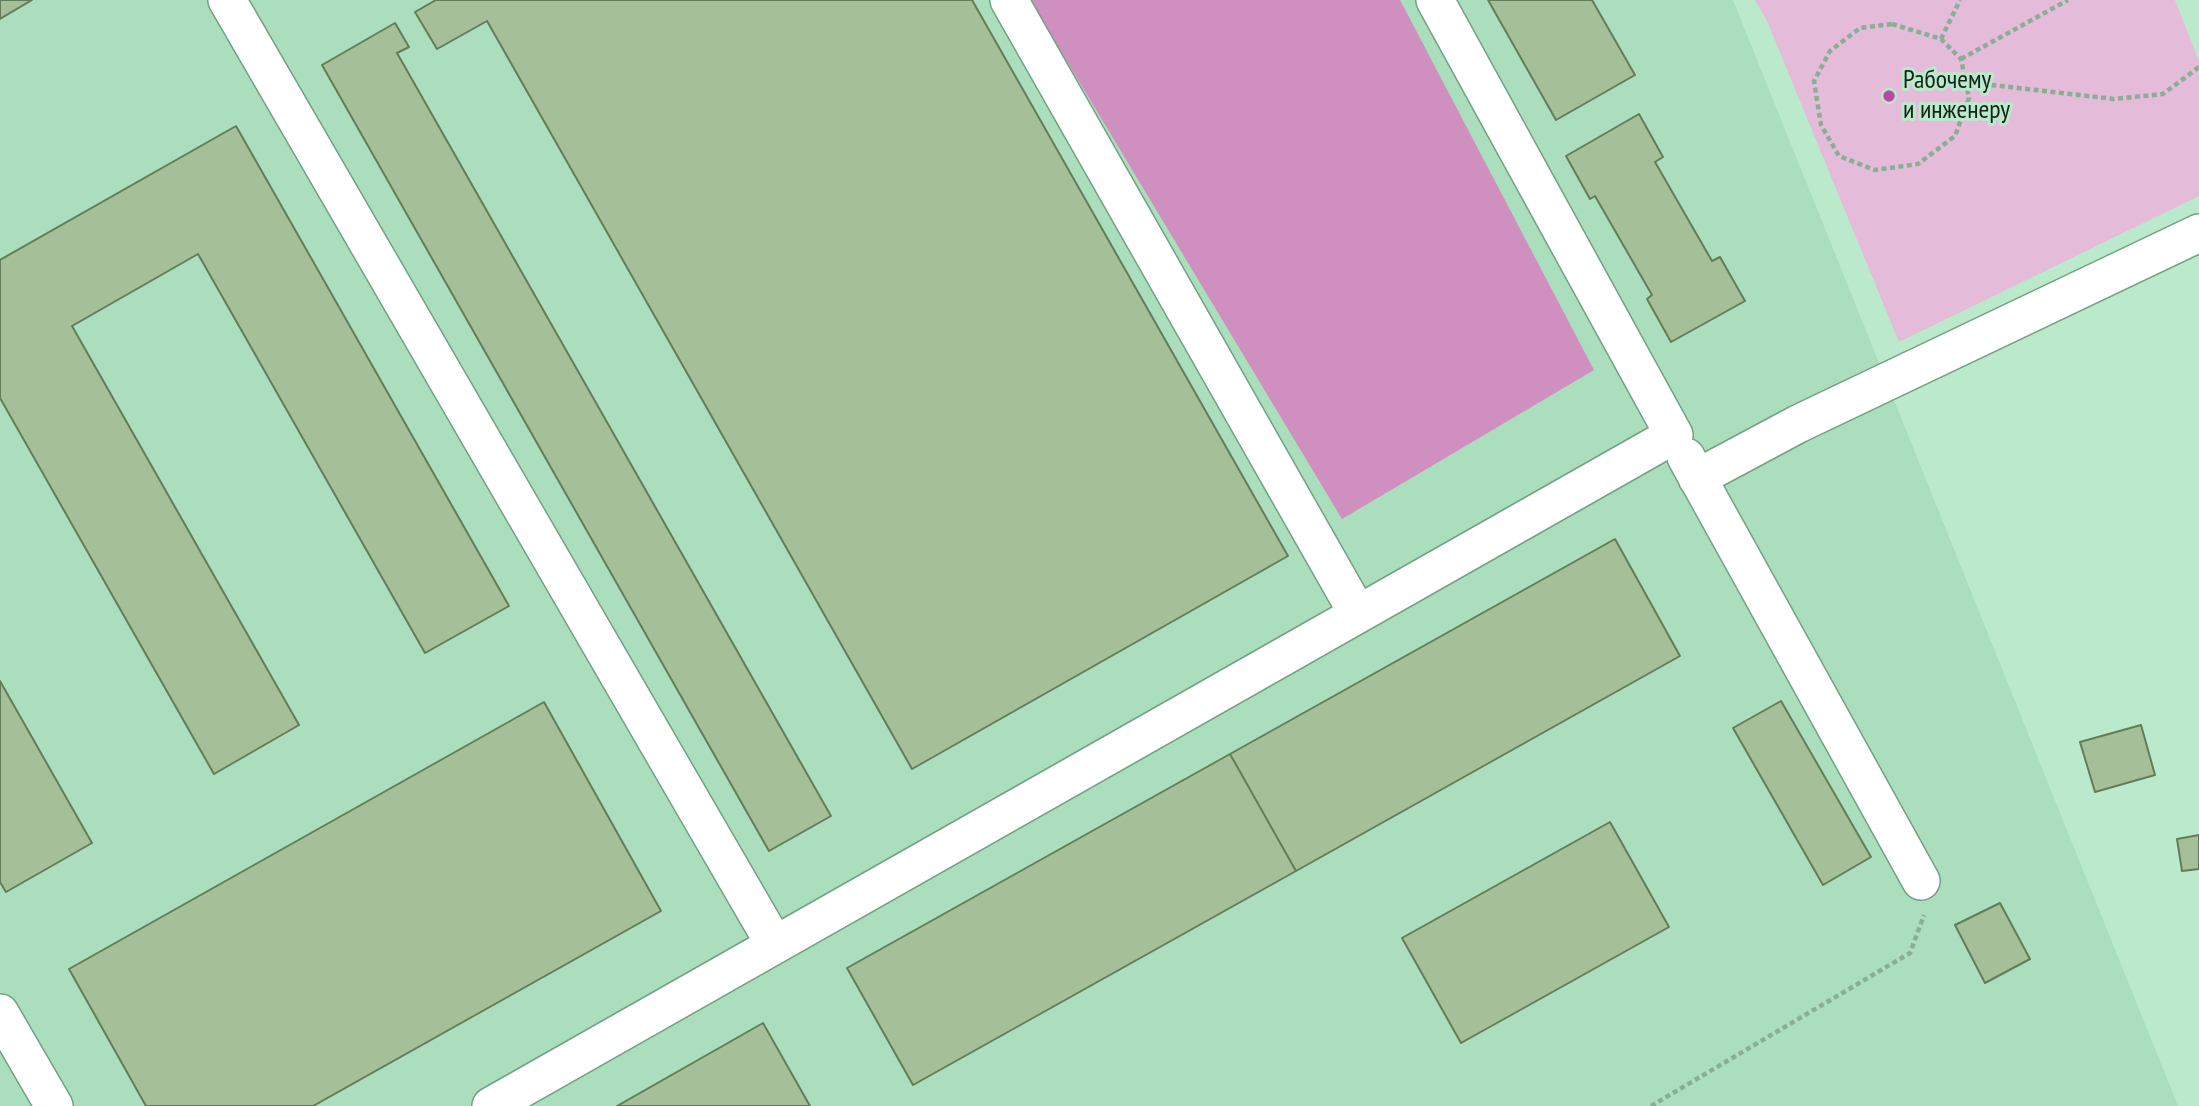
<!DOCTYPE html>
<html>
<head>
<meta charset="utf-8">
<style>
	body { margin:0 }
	canvas { display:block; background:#bbe9cb }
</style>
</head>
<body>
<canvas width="2199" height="1106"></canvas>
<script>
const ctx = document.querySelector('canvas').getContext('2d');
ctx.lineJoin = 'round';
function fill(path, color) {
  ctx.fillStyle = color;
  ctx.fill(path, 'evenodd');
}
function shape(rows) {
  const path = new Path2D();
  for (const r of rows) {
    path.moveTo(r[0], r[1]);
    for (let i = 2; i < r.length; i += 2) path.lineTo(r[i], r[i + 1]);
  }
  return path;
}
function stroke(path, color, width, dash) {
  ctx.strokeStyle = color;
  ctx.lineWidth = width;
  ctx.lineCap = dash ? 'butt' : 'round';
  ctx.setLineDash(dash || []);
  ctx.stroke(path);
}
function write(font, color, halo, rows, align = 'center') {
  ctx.font = font + ' "PT Sans Narrow",sans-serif';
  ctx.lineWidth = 6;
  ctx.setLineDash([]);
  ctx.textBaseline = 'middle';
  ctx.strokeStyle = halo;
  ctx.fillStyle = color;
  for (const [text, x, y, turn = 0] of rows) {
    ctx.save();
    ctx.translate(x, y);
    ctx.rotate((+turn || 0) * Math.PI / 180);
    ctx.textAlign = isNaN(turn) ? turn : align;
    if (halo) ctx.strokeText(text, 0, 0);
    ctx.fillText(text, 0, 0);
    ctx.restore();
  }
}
fill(shape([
	[0,0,1733,0,2178,1106,0,1106]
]), '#aadebd');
fill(shape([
	[1755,0,2175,0,2199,61,2199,196,1899,342,1767,21]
]), '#e4bbd9');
fill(shape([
	[1030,0,1400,0,1594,370,1342,519]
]), '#cf90bf');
const building = shape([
	[0,0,32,0,0,19,0,0],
	[436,0,972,0,1288,556,912,769,487,21,437,49,415,12,436,0],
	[1488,0,1592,0,1635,75,1556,120,1488,0],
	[395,23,409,47,397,53,831,816,769,851,322,65,395,23],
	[1639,114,1663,157,1655,162,1712,261,1720,257,1745,301,1671,342,1647,299,1652,295,1595,196,1590,199,1566,156,1639,114],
	[236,126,509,606,425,653,198,254,72,326,299,725,214,774,0,398,0,260,236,126],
	[1615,539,1680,656,1296,871,1230,754,1615,539],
	[0,681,92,843,6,892,0,882,0,681],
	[1781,701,1871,857,1823,885,1733,728,1781,701],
	[544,702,661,911,313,1106,146,1106,69,969,544,702],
	[2141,725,2155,775,2095,792,2080,742,2141,725],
	[1230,754,1296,871,913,1085,847,968,1230,754],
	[1610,822,1669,927,1461,1043,1402,938,1610,822],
	[2199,835,2199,869,2182,871,2177,839,2199,835],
	[2000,903,2030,959,1985,983,1955,925,2000,903],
	[763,1023,810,1106,617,1106,763,1023]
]);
fill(building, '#a5c099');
stroke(building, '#637d58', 2);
const minor = shape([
	[227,0,775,945],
	[1009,0,1358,614],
	[1686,457,1921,881],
	[1697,478,1798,424,2199,233],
	[0,1013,54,1106],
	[491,1106,1674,435,1435,0]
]);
stroke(minor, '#74a084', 40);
stroke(shape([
	[1892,24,1941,39,1961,59,1969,98,1955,136,1918,164,1875,170,1839,156,1821,125,1814,81,1830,51,1860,28,1892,24],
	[1941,39,1960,0],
	[1961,59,2068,0],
	[1966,82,2114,99,2163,94,2199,67],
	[1651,1106,1910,953,1924,915]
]), '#88ae96', 4.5, [5, 3.5]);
stroke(minor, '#fff', 37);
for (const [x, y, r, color] of [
	[1889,96,7,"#b948a3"]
]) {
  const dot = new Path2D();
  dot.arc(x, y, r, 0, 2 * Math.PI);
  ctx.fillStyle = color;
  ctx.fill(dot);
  stroke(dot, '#bbe9cb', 2.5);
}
write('26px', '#13251a', '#bbe9cb', [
	["Рабочему",1903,81],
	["и инженеру",1903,111]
], 'left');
</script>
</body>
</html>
